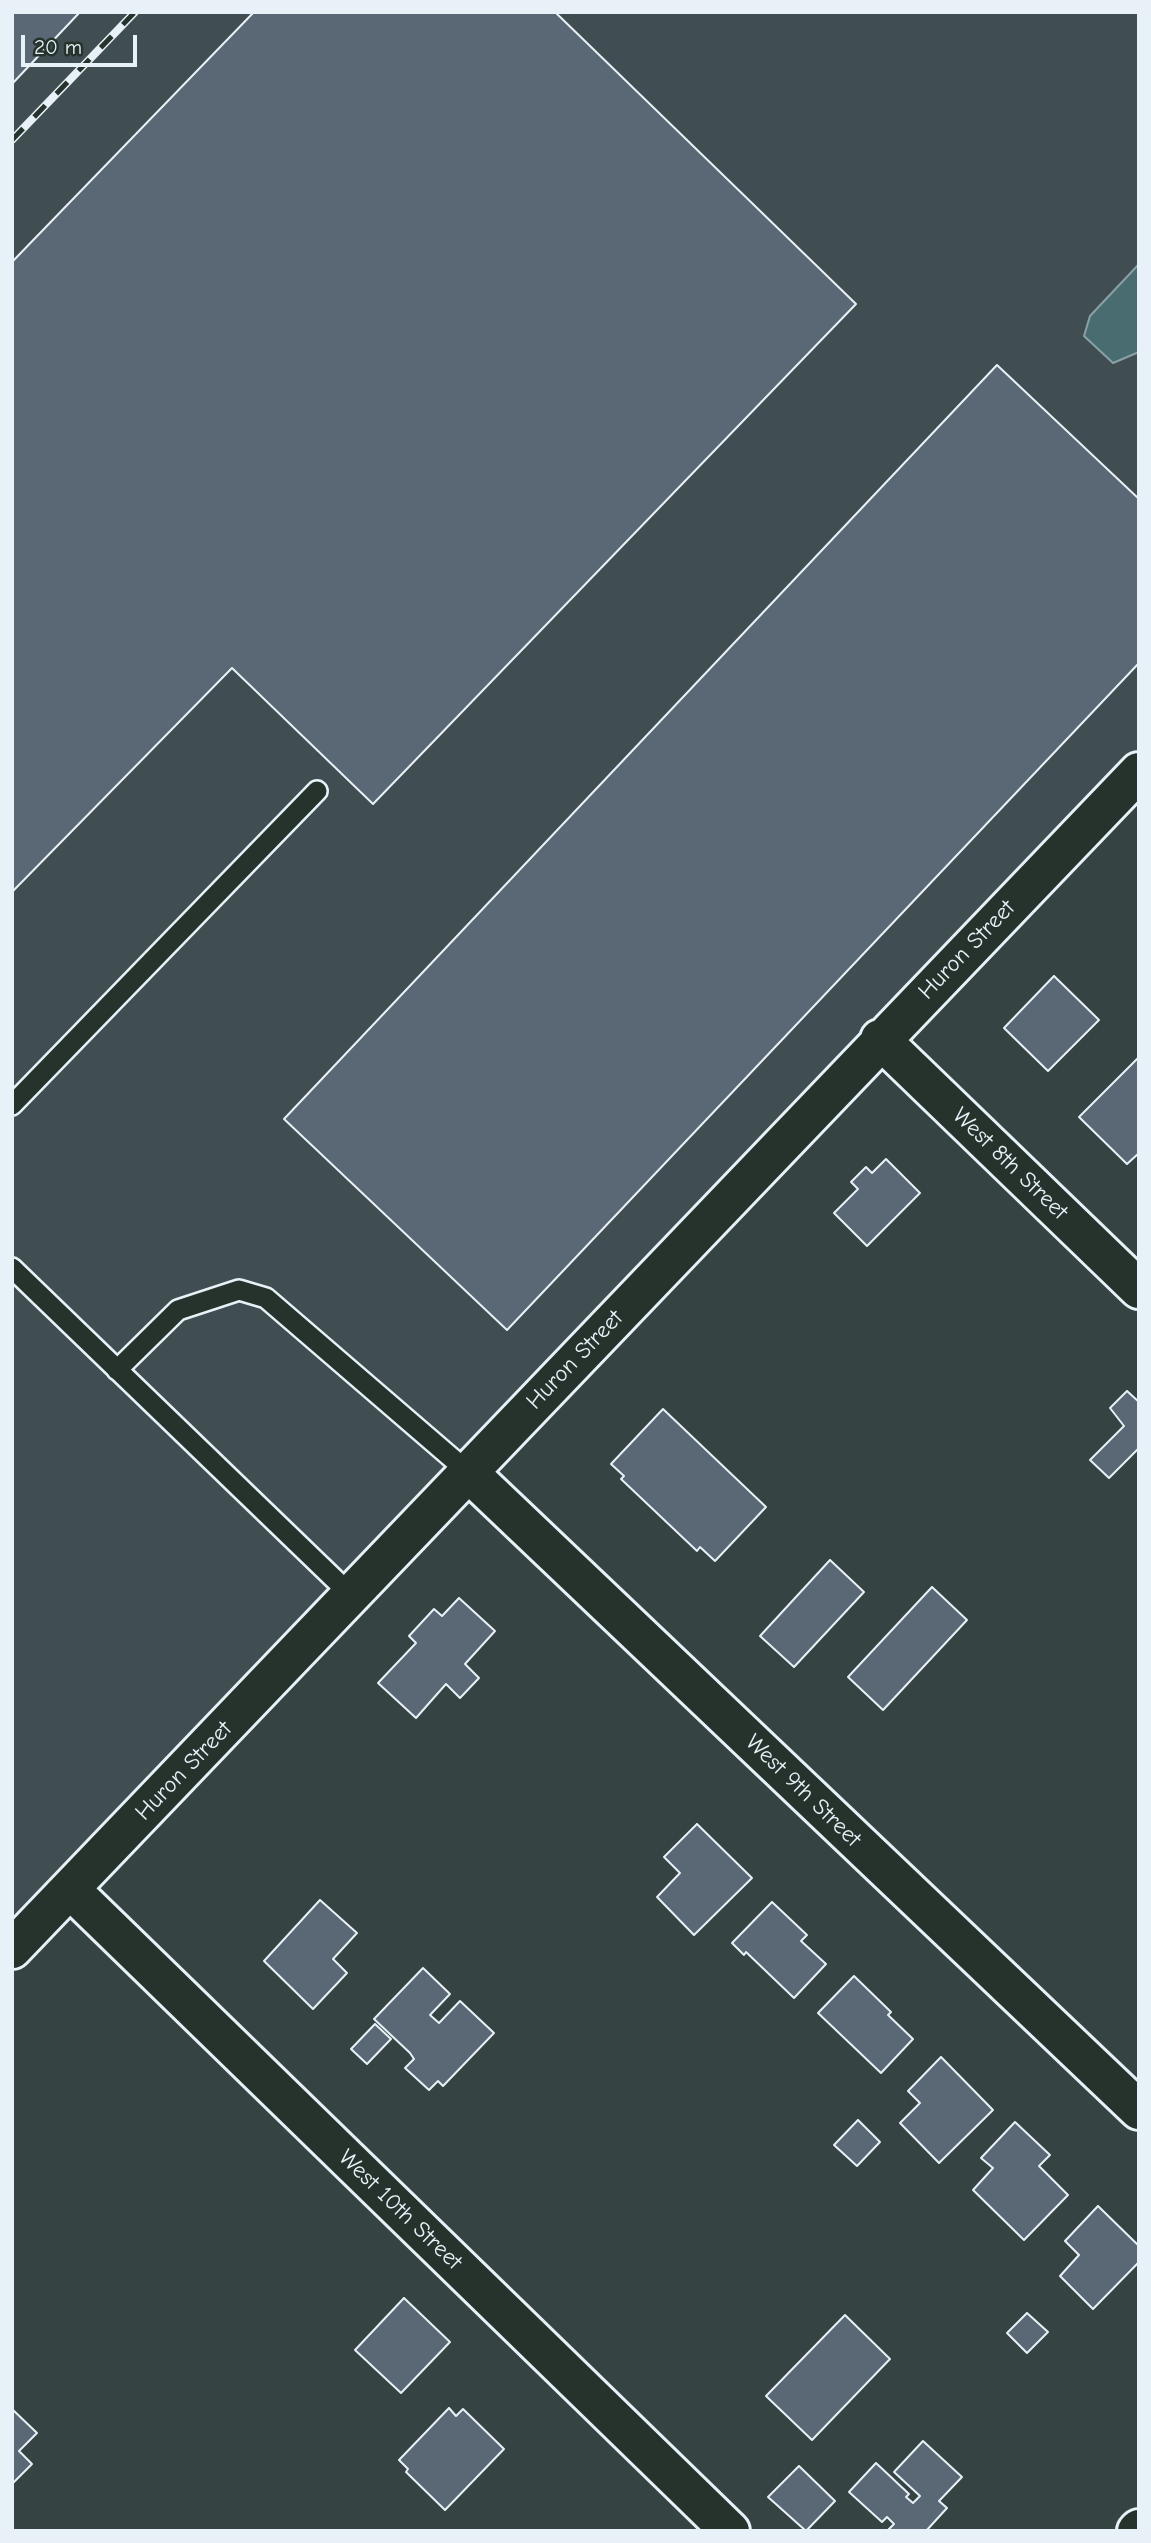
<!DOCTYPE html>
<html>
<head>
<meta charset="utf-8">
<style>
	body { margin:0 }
	#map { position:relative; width:1151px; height:2543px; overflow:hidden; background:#354342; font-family:"Comic Neue",sans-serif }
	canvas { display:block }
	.frame { position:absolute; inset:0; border:14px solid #e8f1f8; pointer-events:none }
	.scale { position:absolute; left:21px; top:35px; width:116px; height:32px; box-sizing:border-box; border:4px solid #e8f1f8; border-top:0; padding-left:9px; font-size:21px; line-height:24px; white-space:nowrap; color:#e8f1f8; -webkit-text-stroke:5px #26332d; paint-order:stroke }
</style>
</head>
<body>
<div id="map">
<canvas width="1151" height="2543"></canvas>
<div class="frame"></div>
<div class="scale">20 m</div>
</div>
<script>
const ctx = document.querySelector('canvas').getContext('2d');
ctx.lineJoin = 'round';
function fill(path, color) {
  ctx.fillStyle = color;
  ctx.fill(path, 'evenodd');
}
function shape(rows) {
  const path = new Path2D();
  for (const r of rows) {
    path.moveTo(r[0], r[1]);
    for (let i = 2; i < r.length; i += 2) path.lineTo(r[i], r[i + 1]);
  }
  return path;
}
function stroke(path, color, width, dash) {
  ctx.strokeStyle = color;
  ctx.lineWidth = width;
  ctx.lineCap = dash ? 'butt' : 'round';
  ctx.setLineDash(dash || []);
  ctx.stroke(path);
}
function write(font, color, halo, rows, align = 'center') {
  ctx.font = font + ' "Comic Neue",sans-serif';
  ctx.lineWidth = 6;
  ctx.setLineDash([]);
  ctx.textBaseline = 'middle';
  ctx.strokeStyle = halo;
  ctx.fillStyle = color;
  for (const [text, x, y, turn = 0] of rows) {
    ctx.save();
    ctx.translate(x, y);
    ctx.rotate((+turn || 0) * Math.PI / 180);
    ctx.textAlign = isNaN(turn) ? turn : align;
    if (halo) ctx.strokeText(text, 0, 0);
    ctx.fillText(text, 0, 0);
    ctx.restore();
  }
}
fill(shape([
	[12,12,1139,12,1139,748,12,1920]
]), '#404e51');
const water = shape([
	[1139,264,1139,352,1113,363,1084,336,1090,316,1139,264]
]);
fill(water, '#496c70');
stroke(water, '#89a1a6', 2);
const building = shape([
	[12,12,80,12,12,84,12,12],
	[254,12,555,12,856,304,373,804,232,668,12,892,12,262,254,12],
	[997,365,1139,499,1139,663,507,1330,284,1119,997,365],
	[1054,976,1099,1020,1048,1071,1004,1028,1054,976],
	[1139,1057,1139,1153,1127,1164,1079,1117,1139,1057],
	[886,1159,920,1193,867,1246,834,1213,858,1189,851,1182,866,1167,872,1173,886,1159],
	[1127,1391,1139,1402,1139,1448,1109,1478,1090,1460,1124,1426,1110,1408,1127,1391],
	[663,1409,766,1507,715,1561,700,1547,697,1551,621,1479,624,1476,611,1464,663,1409],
	[830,1560,864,1592,794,1667,760,1636,830,1560],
	[932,1587,967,1620,883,1710,848,1677,932,1587],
	[459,1598,495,1631,465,1664,479,1678,460,1698,446,1684,416,1718,378,1683,416,1643,409,1636,434,1609,442,1616,459,1598],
	[697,1824,752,1878,694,1935,657,1897,680,1873,664,1857,697,1824],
	[320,1900,357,1933,333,1959,347,1973,313,2009,264,1961,320,1900],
	[772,1902,807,1935,801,1941,826,1964,794,1998,746,1952,744,1955,732,1943,772,1902],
	[423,1968,450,1994,430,2015,439,2023,460,2001,494,2033,443,2086,438,2081,429,2090,405,2068,414,2059,410,2053,374,2019,423,1968],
	[854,1976,891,2012,888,2015,913,2039,881,2073,818,2013,854,1976],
	[375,2024,391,2039,367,2064,351,2049,375,2024],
	[941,2057,993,2110,939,2163,900,2123,920,2103,908,2091,941,2057],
	[858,2120,880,2142,857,2166,834,2145,858,2120],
	[1015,2122,1050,2155,1039,2166,1068,2195,1024,2240,973,2190,993,2168,981,2158,1015,2122],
	[1098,2206,1139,2246,1139,2262,1093,2309,1060,2276,1079,2255,1065,2241,1098,2206],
	[404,2298,450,2342,401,2393,355,2350,404,2298],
	[1027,2313,1048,2332,1027,2353,1007,2333,1027,2313],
	[845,2315,890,2359,812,2440,766,2396,845,2315],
	[449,2408,456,2416,463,2409,504,2449,445,2510,406,2472,408,2469,399,2460,449,2408],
	[12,2409,37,2433,19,2451,32,2464,12,2484,12,2409],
	[923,2441,962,2477,939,2501,947,2508,926,2531,887,2531,894,2524,887,2517,882,2522,849,2492,876,2463,909,2494,906,2497,913,2503,920,2496,894,2472,923,2441],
	[799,2466,835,2501,806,2531,768,2497,799,2466]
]);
fill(building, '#596874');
stroke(building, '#e8f1f8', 2);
const lane = shape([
	[12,1105,317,791],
	[12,1268,352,1596],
	[117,1370,178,1310,239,1290,266,1298,468,1472]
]);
const street = shape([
	[880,1039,1139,1289],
	[468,1472,1139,2110],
	[70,1889,730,2531],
	[12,1949,1139,772],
	[1137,2531,1139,2529]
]);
stroke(lane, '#e8f1f8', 24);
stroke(street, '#e8f1f8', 44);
stroke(lane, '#26332d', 19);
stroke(street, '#26332d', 38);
const rail = shape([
	[12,140,135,12]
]);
stroke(rail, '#e8f1f8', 8);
stroke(rail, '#26332d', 5, [16]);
write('23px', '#e8f1f8', '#26332d', [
	["Huron Street",967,950,-46],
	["West 8th Street",1010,1164,44],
	["Huron Street",575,1360,-46],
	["Huron Street",184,1771,-46],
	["West 9th Street",803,1791,44],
	["West 10th Street",400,2210,44]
]);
</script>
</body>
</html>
